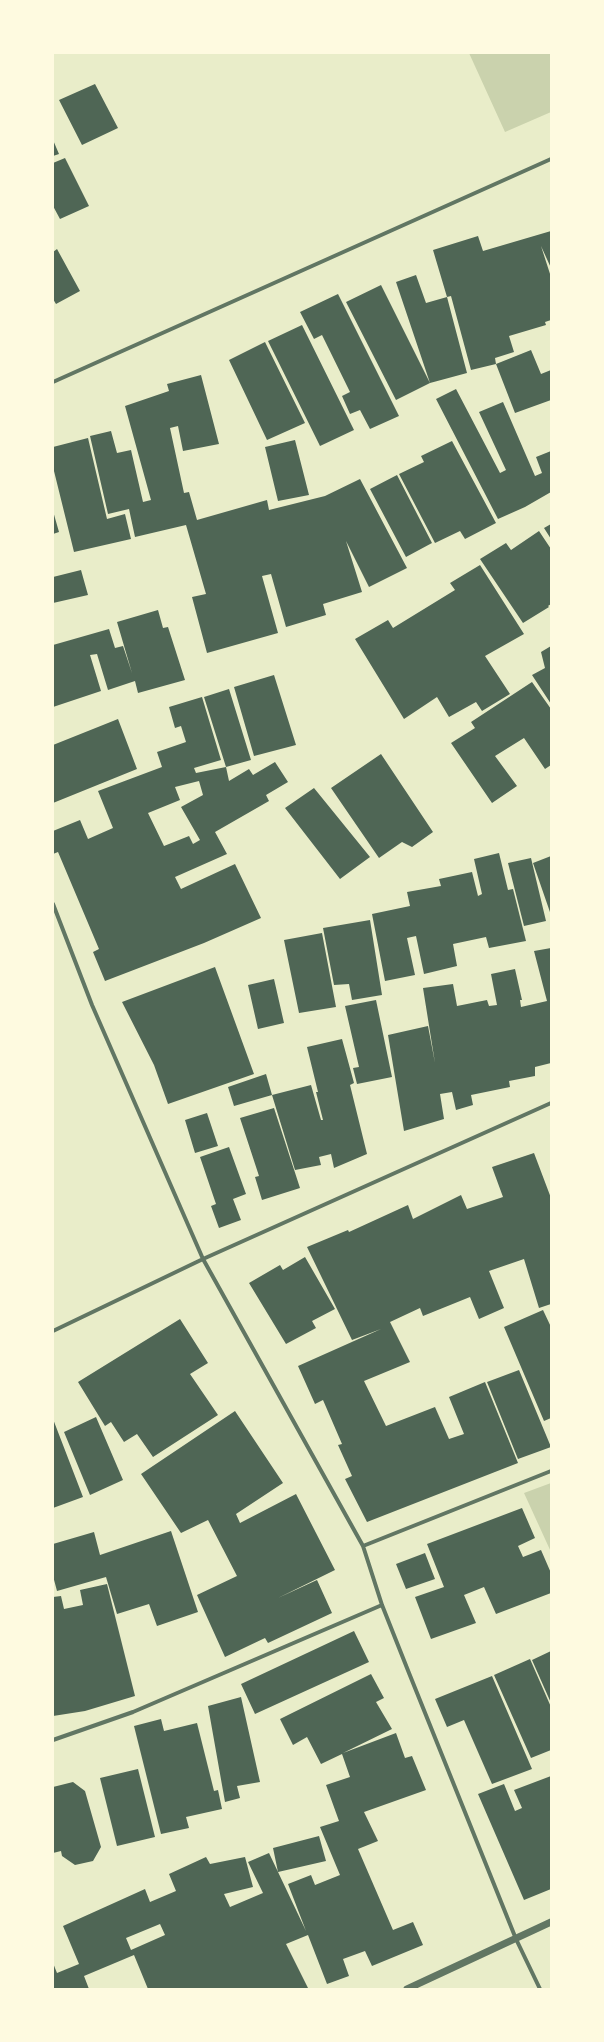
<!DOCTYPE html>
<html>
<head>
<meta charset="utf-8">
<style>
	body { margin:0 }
	#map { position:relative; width:604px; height:2042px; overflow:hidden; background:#e9edc9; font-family:Quicksand,sans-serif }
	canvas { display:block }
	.frame { position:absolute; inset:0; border:54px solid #fefae0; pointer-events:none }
</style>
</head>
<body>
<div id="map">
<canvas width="604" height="2042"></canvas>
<div class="frame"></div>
</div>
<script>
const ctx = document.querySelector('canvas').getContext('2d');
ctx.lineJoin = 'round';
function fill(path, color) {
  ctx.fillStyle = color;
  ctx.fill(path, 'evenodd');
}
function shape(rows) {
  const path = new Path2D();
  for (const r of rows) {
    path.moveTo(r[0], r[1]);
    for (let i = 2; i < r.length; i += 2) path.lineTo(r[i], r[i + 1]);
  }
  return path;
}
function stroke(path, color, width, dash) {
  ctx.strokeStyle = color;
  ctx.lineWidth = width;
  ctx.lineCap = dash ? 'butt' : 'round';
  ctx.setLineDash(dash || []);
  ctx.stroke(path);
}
fill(shape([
	[469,53,551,53,551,112,505,132],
	[551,1483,551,1552,524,1493]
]), '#cad2ad');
fill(shape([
	[95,84,118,128,82,145,59,100],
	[53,140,59,154,53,156],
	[65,158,89,206,60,219,53,206,53,163],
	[551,231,551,268,541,246,551,277,551,320,545,322,546,325,509,336,514,352,495,358,496,364,471,370,451,296,447,297,433,250,478,236,483,251],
	[57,249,80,291,56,304,53,299,53,252],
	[416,275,426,303,447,297,467,373,430,383,396,282],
	[381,285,430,383,396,400,346,302],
	[338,294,399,416,370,429,360,410,350,414,342,396,350,392,322,335,314,339,300,312],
	[302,325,354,430,320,446,268,341],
	[265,342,305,423,267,440,229,360],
	[531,350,541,374,551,370,551,400,515,413,496,364],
	[201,375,219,444,183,451,178,426,170,428,184,493,189,492,197,520,267,500,269,510,325,496,360,479,407,568,369,587,346,541,362,592,323,604,326,615,286,627,271,574,262,576,278,633,207,653,192,597,206,594,186,525,135,537,129,509,108,514,90,436,111,431,117,453,131,450,143,502,151,500,125,406,169,391,167,384],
	[456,389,500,473,506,470,479,412,503,402,535,476,542,473,536,457,551,451,551,492,525,507,498,519,436,399],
	[88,438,107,519,125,514,131,539,74,552,53,467,53,447],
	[295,440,309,495,278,501,265,447],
	[452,441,496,523,465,539,460,531,435,543,399,474,424,462,421,456],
	[397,475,432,543,406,557,370,489],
	[53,511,59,532,53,534],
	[551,524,551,539,544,528],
	[539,531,551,549,551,604,548,606,549,607,523,623,480,559,506,543,511,550],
	[480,565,524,634,485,656,510,694,482,711,476,702,449,717,437,697,404,719,355,639,388,620,393,628,455,590,450,583],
	[81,570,88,595,53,603,53,577],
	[158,610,163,628,168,627,185,680,138,693,135,681,108,690,97,654,90,655,101,691,53,707,53,645,109,629,115,648,123,646,132,673,117,622],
	[551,646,551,704,532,675,545,668,541,652],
	[274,675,296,745,254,756,234,687],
	[532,682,551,709,551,765,545,769,524,738,495,756,517,786,492,803,451,743,475,728,471,722],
	[229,689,251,760,226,767,204,697],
	[202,697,221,760,194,768,196,773,226,767,229,781,249,769,253,775,275,762,288,782,266,795,269,801,215,832,227,854,175,877,181,889,235,864,261,918,204,943,105,981,93,952,99,949,58,852,53,854,53,831,80,820,88,839,113,828,98,791,162,767,157,752,186,742,181,726,175,728,169,707],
	[199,781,203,795,181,807,200,840,193,844,189,836,164,846,148,813,180,800,175,787],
	[118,719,137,769,53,803,53,745],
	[381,754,433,832,412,847,402,842,379,858,331,788],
	[314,788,370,857,340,879,285,808],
	[499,853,508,890,513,889,526,941,489,948,486,937,453,944,457,966,424,974,416,936,407,938,415,975,385,981,372,914,410,906,407,892,441,886,439,879,472,872,478,896,482,894,474,859],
	[551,856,551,915,533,863],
	[531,858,546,921,524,926,508,863],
	[370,920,382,995,352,1000,349,984,334,985,323,928],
	[322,933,336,1007,299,1013,284,940],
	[551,948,551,1063,535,1067,535,1076,509,1081,510,1087,471,1095,473,1105,456,1110,452,1092,440,1094,444,1119,404,1131,388,1035,428,1026,435,1063,423,988,453,984,457,1006,487,1000,489,1006,497,1005,491,974,515,969,522,1000,520,1000,521,1007,547,1001,534,951],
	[215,967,254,1074,168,1104,154,1065,122,1002],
	[274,979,284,1023,258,1029,248,985],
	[376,1000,392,1077,357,1084,353,1068,359,1067,345,1006],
	[342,1039,354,1083,350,1085,367,1154,334,1168,331,1154,319,1157,321,1165,295,1170,272,1095,311,1085,321,1120,323,1120,316,1092,318,1092,307,1047],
	[266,1074,272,1095,234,1106,228,1087],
	[274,1108,300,1188,262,1200,255,1177,259,1176,240,1118],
	[207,1113,218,1146,195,1153,185,1120],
	[229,1147,246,1194,233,1199,241,1220,219,1228,211,1206,216,1204,200,1157],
	[534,1153,551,1198,551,1304,539,1308,524,1259,489,1271,504,1308,479,1319,470,1297,423,1316,420,1308,390,1322,410,1362,364,1381,386,1426,435,1407,449,1439,464,1434,449,1397,485,1382,518,1463,367,1522,345,1479,352,1476,338,1445,342,1444,323,1400,315,1404,298,1366,381,1329,352,1340,307,1247,348,1230,349,1232,408,1205,413,1219,461,1195,467,1209,503,1197,492,1167],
	[305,1257,335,1309,312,1321,316,1328,286,1344,249,1283,280,1265,283,1270],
	[543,1310,551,1327,551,1418,544,1421,504,1327],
	[180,1319,208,1363,190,1374,218,1415,153,1457,137,1434,124,1442,111,1422,105,1426,78,1382],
	[519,1370,551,1447,518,1459,487,1382],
	[235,1411,283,1483,236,1514,240,1523,296,1494,335,1570,278,1598,317,1580,332,1613,268,1643,265,1638,225,1657,197,1595,237,1576,208,1520,181,1533,141,1474],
	[96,1417,123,1480,90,1495,64,1432],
	[53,1419,83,1497,53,1508],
	[522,1508,535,1538,518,1546,523,1557,541,1550,551,1573,551,1593,496,1614,484,1587,464,1595,476,1623,431,1639,415,1597,444,1587,427,1544],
	[171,1531,198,1612,157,1626,149,1604,117,1614,106,1577,57,1591,53,1576,53,1544,94,1532,100,1555],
	[425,1553,435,1579,406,1589,396,1564],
	[107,1584,135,1696,85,1711,53,1716,53,1597,61,1596,64,1609,83,1605,80,1590],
	[354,1631,369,1662,255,1714,241,1684],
	[551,1651,551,1703,532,1660],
	[530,1659,551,1707,551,1750,531,1758,494,1675],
	[371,1674,384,1698,376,1702,392,1729,343,1753,396,1733,405,1758,412,1756,426,1790,364,1812,378,1841,358,1849,393,1930,413,1922,423,1945,372,1966,365,1951,343,1959,349,1976,327,1984,308,1935,286,1944,308,1988,306,1989,148,1989,134,1955,84,1976,89,1989,53,1989,53,1963,57,1973,79,1964,63,1926,145,1889,150,1902,176,1891,169,1874,206,1857,210,1864,245,1857,253,1887,224,1894,230,1907,263,1893,248,1862,269,1853,306,1931,288,1884,311,1875,315,1885,340,1875,320,1827,339,1821,326,1785,350,1777,342,1754,321,1764,307,1737,293,1745,280,1719],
	[160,1924,165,1935,131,1950,126,1938],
	[492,1676,532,1769,492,1784,464,1720,447,1727,435,1699],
	[241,1697,260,1782,237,1786,240,1798,225,1802,208,1706],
	[161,1719,164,1731,197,1723,214,1791,218,1790,222,1809,186,1817,189,1828,161,1834,134,1726],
	[138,1769,155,1837,117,1846,100,1778],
	[551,1776,551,1889,524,1900,478,1794,504,1784,515,1811,522,1808,514,1790],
	[73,1782,85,1791,101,1847,93,1861,75,1865,62,1856,61,1851,53,1853,53,1787],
	[319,1836,326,1861,278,1872,273,1848]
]), '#4f6655');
stroke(shape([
	[53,382,551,159],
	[53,904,92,1005,203,1259,363,1546,382,1605,409,1673,516,1939,540,1989],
	[53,1331,203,1259,551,1103],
	[363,1546,551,1471],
	[53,1740,133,1712,382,1605]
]), '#617663', 4);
stroke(shape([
	[407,1989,551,1922]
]), '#617663', 7);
</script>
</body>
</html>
